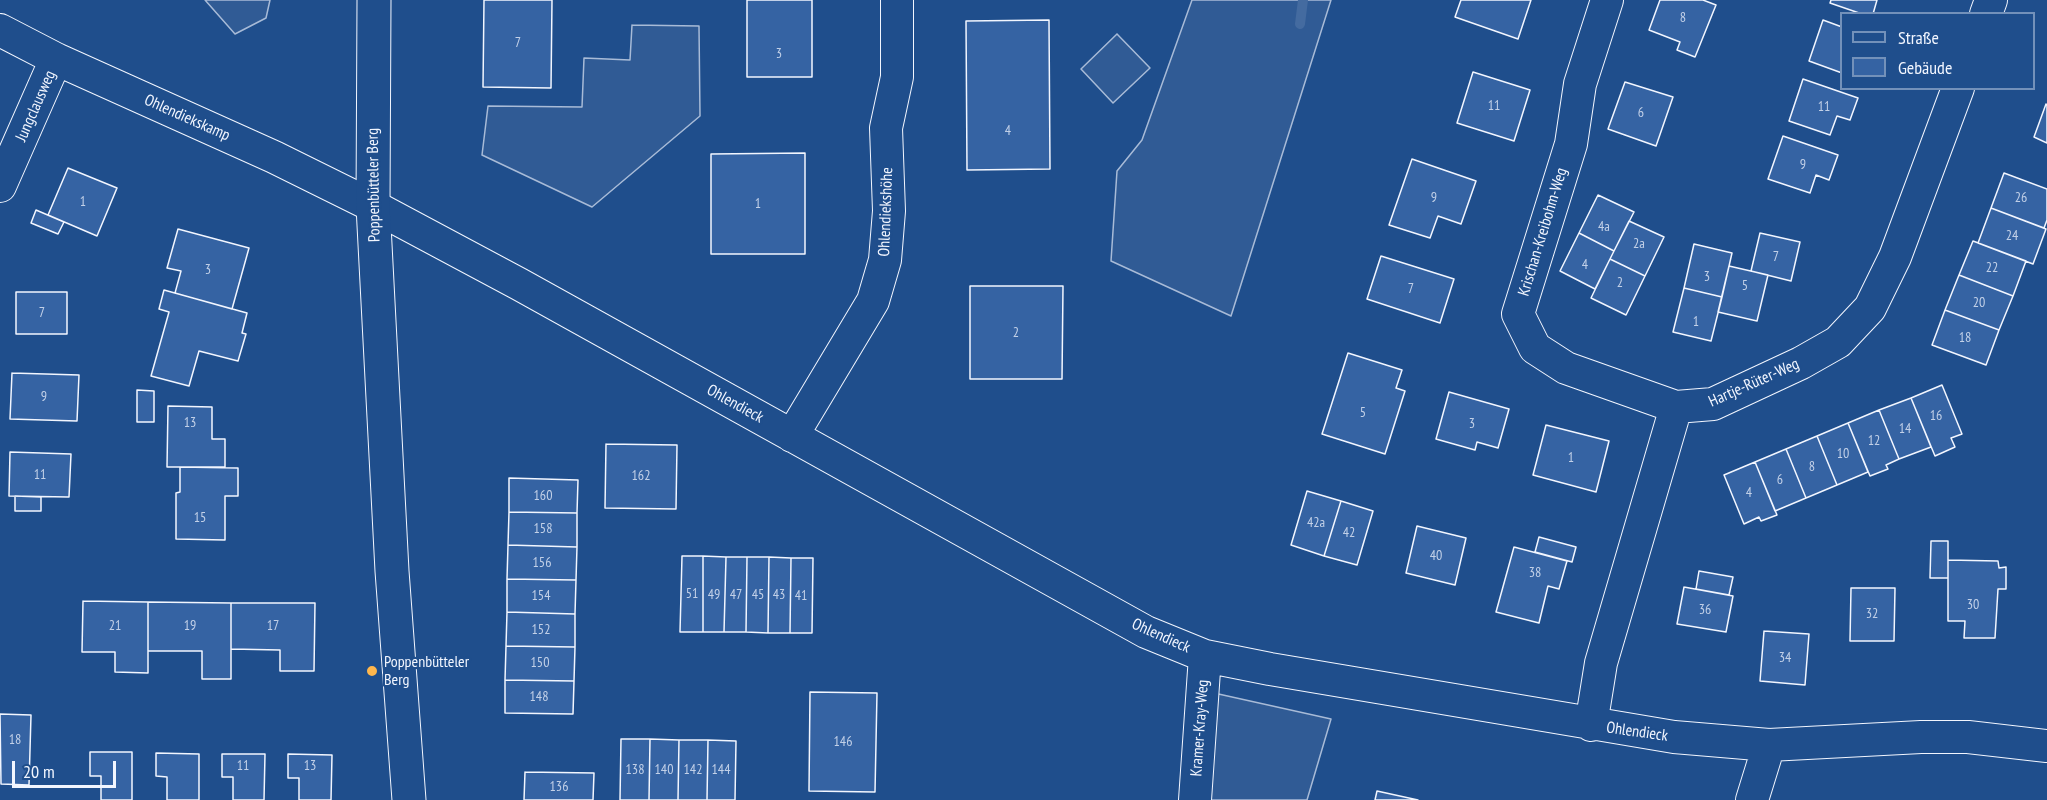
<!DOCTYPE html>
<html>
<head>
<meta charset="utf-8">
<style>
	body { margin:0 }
	#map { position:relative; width:2047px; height:800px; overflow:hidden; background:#1f4e8c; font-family:"PT Sans Narrow",sans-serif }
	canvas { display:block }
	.legend { position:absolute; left:1840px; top:12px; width:195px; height:78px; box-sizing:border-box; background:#1f4e8c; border:2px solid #7391ba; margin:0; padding:8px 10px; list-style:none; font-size:18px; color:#f2f6ff }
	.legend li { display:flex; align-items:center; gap:12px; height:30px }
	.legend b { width:30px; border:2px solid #7391ba }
	.scale { position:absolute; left:12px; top:761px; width:104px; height:27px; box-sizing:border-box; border:3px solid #f2f6ff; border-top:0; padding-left:8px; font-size:18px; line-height:21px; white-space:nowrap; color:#f2f6ff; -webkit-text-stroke:4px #1f4e8c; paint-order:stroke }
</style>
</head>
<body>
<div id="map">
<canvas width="2047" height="800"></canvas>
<ul class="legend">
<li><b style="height:8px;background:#1f4e8c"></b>Straße</li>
<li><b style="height:16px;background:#3563a3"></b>Gebäude</li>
</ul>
<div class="scale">20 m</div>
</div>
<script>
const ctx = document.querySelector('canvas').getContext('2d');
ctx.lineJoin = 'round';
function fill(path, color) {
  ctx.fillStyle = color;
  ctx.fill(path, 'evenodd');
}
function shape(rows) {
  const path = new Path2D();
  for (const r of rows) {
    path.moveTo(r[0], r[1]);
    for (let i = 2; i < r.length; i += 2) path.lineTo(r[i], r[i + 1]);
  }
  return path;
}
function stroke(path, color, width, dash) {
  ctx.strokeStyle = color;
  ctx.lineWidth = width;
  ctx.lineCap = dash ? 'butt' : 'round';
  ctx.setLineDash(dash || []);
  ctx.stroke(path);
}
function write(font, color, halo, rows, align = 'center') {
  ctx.font = font + ' "PT Sans Narrow",sans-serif';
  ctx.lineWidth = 4.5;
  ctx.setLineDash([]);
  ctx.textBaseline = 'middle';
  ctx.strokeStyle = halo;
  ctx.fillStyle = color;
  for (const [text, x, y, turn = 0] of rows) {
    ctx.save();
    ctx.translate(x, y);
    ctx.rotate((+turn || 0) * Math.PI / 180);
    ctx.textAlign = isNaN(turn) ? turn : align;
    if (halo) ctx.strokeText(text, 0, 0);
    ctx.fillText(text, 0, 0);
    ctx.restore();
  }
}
const built = shape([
	[205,0,270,0,266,18,235,34,205,0],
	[1192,0,1331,0,1231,316,1111,261,1117,171,1142,140,1192,0],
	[632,25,699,26,700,116,592,207,482,155,488,106,582,107,584,58,630,60,632,25],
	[1117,34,1150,68,1113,103,1081,69,1117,34],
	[1214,693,1331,719,1307,800,1207,800,1214,693]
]);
fill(built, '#305b95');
stroke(built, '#a8bbd7', 1.5);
stroke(shape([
	[1300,24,1303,0]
]), '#446ba0', 10);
const building = shape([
	[484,0,552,0,551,88,483,87,484,0],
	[747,0,812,0,812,77,747,77,747,0],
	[1461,0,1531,0,1518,39,1455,17,1461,0],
	[1660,0,1703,0,1716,5,1695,57,1677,50,1680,42,1649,30,1660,0],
	[1831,0,1877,0,1873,14,1862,14,1830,3,1831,0],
	[1049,20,1050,169,967,170,966,21,1049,20],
	[1823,20,1842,27,1842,73,1809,61,1823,20],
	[1473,72,1530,90,1514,141,1457,123,1473,72],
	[1803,79,1858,98,1850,120,1837,116,1830,135,1789,121,1803,79],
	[1625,82,1673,97,1656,146,1608,129,1625,82],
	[2046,104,2047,105,2047,143,2034,137,2046,104],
	[1783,136,1838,155,1829,180,1816,175,1810,193,1768,179,1783,136],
	[805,153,805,254,711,254,711,154,805,153],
	[1412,159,1476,181,1461,224,1438,216,1430,238,1389,225,1412,159],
	[68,168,117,188,97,236,48,215,68,168],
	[2004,173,2047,189,2047,220,2044,228,1991,208,2004,173],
	[1598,195,1634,212,1614,251,1579,233,1598,195],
	[1991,208,2046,229,2033,264,1978,243,1991,208],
	[36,210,64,222,58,234,31,223,36,210],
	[1629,221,1664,237,1645,276,1610,259,1629,221],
	[178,229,249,248,232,309,175,293,181,271,167,268,178,229],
	[1579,233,1614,251,1595,289,1560,271,1579,233],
	[1760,233,1800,242,1791,281,1751,271,1760,233],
	[1973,241,2026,261,2013,296,1959,275,1973,241],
	[1694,244,1732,253,1722,297,1684,288,1694,244],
	[1381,256,1454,279,1440,323,1367,299,1381,256],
	[1610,259,1645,276,1626,315,1591,298,1610,259],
	[1729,266,1768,275,1757,321,1718,312,1729,266],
	[1959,275,2013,296,1999,330,1945,310,1959,275],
	[970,286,1063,286,1062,379,970,379,970,286],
	[1684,288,1722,297,1711,341,1673,332,1684,288],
	[164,290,247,313,242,333,246,334,238,361,199,351,189,386,151,376,169,312,159,309,164,290],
	[16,292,67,292,67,334,16,334,16,292],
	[1945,310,1999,330,1986,365,1932,345,1945,310],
	[1348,353,1402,370,1396,388,1405,391,1385,454,1322,434,1348,353],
	[12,373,79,375,77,421,10,419,12,373],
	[1942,385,1962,434,1951,438,1955,447,1935,456,1911,398,1942,385],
	[137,390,154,391,154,422,137,422,137,390],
	[1449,392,1509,409,1498,448,1477,442,1475,450,1436,439,1449,392],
	[1911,398,1931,447,1899,459,1879,410,1911,398],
	[168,406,212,407,212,439,225,439,225,467,167,467,168,406],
	[1879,410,1899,459,1886,465,1888,469,1870,476,1848,423,1879,410],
	[1848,423,1868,472,1837,485,1817,436,1848,423],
	[1546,425,1609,441,1596,492,1533,475,1546,425],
	[1817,436,1837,485,1806,498,1786,449,1817,436],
	[606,444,677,445,676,509,605,508,606,444],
	[1786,449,1806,498,1775,511,1755,462,1786,449],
	[10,452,71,454,69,497,9,496,10,452],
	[1755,462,1777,515,1761,521,1759,517,1744,524,1724,475,1755,462],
	[180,467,238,468,238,496,225,496,225,540,176,539,176,493,180,492,180,467],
	[509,478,578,480,577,513,509,512,509,478],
	[1307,491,1341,501,1324,556,1291,545,1307,491],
	[15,496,41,497,41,511,15,511,15,496],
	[1341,501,1373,511,1357,565,1324,556,1341,501],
	[509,512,577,513,577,547,508,545,509,512],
	[1417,526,1466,538,1455,585,1406,573,1417,526],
	[1539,537,1576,547,1572,562,1535,552,1539,537],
	[1931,541,1948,541,1948,578,1930,578,1931,541],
	[508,545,577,547,576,580,507,579,508,545],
	[1514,547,1567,561,1559,589,1548,586,1539,623,1496,612,1514,547],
	[682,556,703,556,703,632,680,632,682,556],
	[703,556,726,557,724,632,703,632,703,556],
	[726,557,747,557,746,632,724,632,726,557],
	[747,557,769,557,768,633,746,632,747,557],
	[769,557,791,558,790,633,768,633,769,557],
	[791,558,813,558,812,633,790,633,791,558],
	[1948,560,1998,561,1999,568,2006,567,2006,589,1998,589,1995,638,1964,638,1965,621,1948,621,1948,560],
	[1699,571,1733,577,1729,595,1696,589,1699,571],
	[507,579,576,580,575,614,507,612,507,579],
	[1684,587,1733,596,1726,632,1677,624,1684,587],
	[1851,588,1895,588,1894,641,1850,641,1851,588],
	[83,601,148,602,148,673,115,672,115,652,82,652,83,601],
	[148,602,231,603,231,679,202,679,202,651,148,651,148,602],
	[231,603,315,603,314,671,280,671,280,650,231,649,231,603],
	[507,612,575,614,575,647,506,646,507,612],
	[1764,631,1809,634,1805,685,1760,681,1764,631],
	[506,646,575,647,574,681,505,680,506,646],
	[505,680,574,681,573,714,505,713,505,680],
	[810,692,877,693,875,792,809,791,810,692],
	[0,714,31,715,29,785,1,784,0,714],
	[621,739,650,739,649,800,620,800,621,739],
	[650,739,679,740,678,800,649,800,650,739],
	[679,740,708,740,707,800,678,800,679,740],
	[708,740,736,741,735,800,707,800,708,740],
	[90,752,132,752,132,800,101,800,101,776,90,776,90,752],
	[156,753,199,754,199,800,167,800,167,777,156,776,156,753],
	[222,754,265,754,264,800,233,800,233,777,222,777,222,754],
	[288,754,332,755,331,800,299,800,299,778,288,778,288,754],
	[525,772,594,773,593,800,524,800,525,772],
	[1377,791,1418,800,1375,800,1377,791]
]);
fill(building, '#3563a3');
stroke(building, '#f2f6ff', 1.5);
const street = shape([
	[1607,0,1580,84,1571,144,1518,314,1535,348,1566,368,1676,407],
	[1986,14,1991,0],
	[0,30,56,59,274,157,373,206,519,284,1146,632,1205,656,1270,669,1674,737,1769,745,1921,737,1968,737,2047,746],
	[0,186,56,59],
	[792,436,873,301,885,260,889,211,886,128,897,77,897,0],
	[1591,725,1601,663,1676,407,1713,404,1801,363,1838,342,1870,308,1895,257,1958,88],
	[1195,800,1205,656],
	[1752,800,1769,745]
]);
const secondary = shape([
	[374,0,373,206,392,571,409,800]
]);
stroke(street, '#f2f6ff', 34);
stroke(secondary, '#f2f6ff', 35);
stroke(street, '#1f4e8c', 32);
stroke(secondary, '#1f4e8c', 33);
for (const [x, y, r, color] of [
	[372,671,6,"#ffb74d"]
]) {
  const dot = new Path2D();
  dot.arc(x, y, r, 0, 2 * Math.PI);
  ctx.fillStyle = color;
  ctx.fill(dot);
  stroke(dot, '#1f4e8c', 2);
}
write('14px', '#c3d1e8', null, [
	["8",1683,18],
	["7",518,43],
	["3",779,54],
	["11",1494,106],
	["11",1824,107],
	["6",1641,113],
	["4",1008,131],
	["9",1803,165],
	["9",1434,198],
	["26",2021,198],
	["1",83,202],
	["1",758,204],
	["4a",1604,227],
	["24",2012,236],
	["2a",1639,244],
	["7",1776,257],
	["4",1585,265],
	["22",1992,268],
	["3",208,270],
	["3",1707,277],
	["2",1620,283],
	["5",1745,286],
	["7",1411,289],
	["20",1979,303],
	["7",42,313],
	["1",1696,322],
	["2",1016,333],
	["18",1965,338],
	["9",44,397],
	["5",1363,413],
	["16",1936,416],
	["13",190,423],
	["3",1472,424],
	["14",1905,429],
	["12",1874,441],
	["10",1843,454],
	["1",1571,458],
	["8",1812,467],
	["11",40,475],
	["162",641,476],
	["6",1780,480],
	["4",1749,493],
	["160",543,496],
	["15",200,518],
	["42a",1316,523],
	["158",543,529],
	["42",1349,533],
	["40",1436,556],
	["156",542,563],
	["38",1535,573],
	["51",692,594],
	["49",714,595],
	["47",736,595],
	["45",758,595],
	["43",779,595],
	["154",541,596],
	["41",801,596],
	["30",1973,605],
	["36",1705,610],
	["32",1872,614],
	["21",115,626],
	["19",190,626],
	["17",273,626],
	["152",541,630],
	["34",1785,658],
	["150",540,663],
	["148",539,697],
	["18",15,740],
	["146",843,742],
	["11",243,766],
	["13",310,766],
	["138",635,770],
	["140",664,770],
	["142",693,770],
	["144",721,770],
	["136",559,787]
]);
write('16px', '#f2f6ff', '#1f4e8c', [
	["Jungclausweg",36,106,-66],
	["Ohlendiekskamp",187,118,24],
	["Poppenbütteler Berg",374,185,-91],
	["Ohlendiekshöhe",886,212,-88],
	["Krischan-Kreibohm-Weg",1543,232,-73],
	["Hartje-Rüter-Weg",1754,383,-24],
	["Ohlendieck",735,404,29],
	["Ohlendieck",1161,636,24],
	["Kramer-Kray-Weg",1200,728,-86],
	["Ohlendieck",1637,732,8]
]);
write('16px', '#f2f6ff', '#1f4e8c', [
	["Poppenbütteler",384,662],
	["Berg",384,680]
], 'left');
</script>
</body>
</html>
